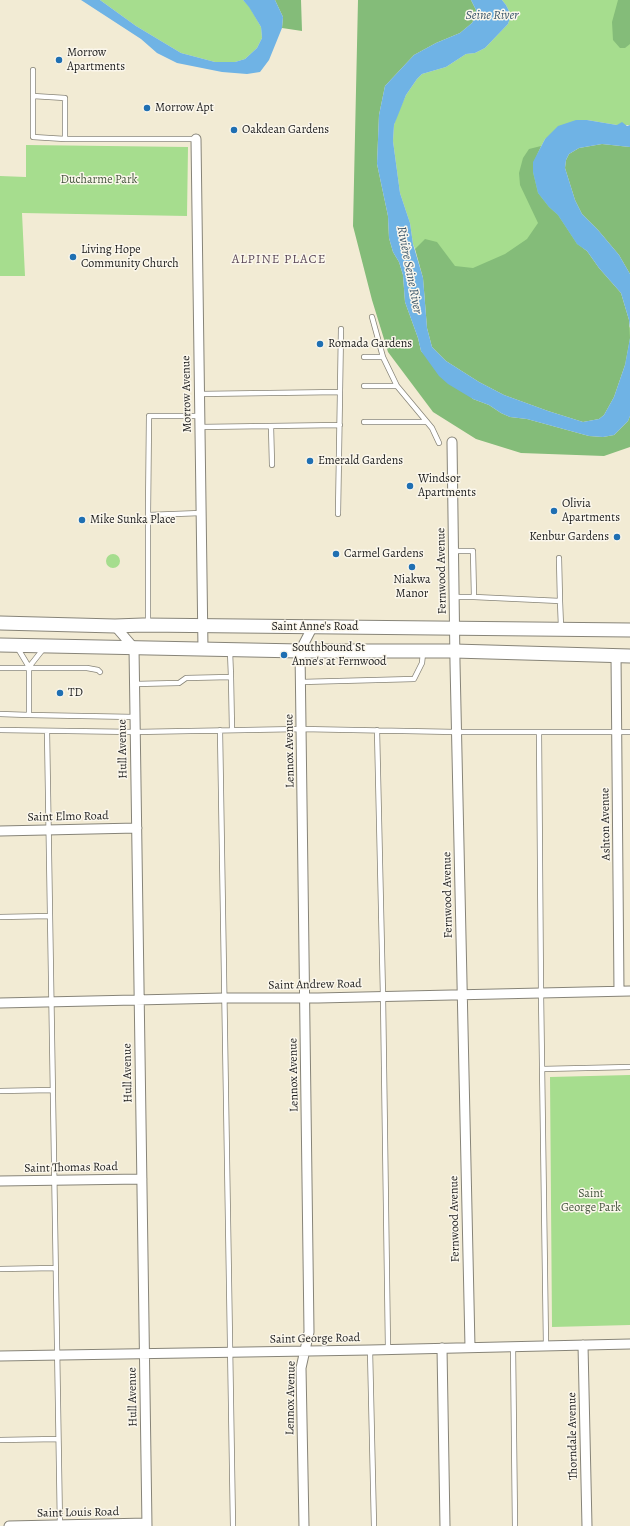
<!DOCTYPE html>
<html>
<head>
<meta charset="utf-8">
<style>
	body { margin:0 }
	canvas { display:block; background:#f2ebd4 }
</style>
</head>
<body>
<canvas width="630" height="1526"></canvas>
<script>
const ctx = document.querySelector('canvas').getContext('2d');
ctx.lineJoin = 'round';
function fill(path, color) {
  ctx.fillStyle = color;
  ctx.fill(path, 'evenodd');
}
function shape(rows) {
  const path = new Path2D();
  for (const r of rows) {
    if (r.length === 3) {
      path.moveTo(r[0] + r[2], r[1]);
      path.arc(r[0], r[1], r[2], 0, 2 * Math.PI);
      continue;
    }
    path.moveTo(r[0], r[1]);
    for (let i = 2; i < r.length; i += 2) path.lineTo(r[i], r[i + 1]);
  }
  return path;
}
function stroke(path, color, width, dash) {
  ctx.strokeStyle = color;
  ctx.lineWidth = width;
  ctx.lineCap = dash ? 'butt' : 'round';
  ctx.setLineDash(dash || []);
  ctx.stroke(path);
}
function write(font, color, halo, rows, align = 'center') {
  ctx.font = font + ' Alegreya,serif';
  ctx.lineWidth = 3;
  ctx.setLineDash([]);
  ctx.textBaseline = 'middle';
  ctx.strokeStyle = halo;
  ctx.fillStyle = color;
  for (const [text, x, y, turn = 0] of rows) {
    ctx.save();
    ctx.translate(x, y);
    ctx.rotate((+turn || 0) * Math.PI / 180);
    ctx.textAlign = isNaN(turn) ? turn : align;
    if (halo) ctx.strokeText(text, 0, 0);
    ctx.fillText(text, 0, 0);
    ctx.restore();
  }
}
fill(shape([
	[100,0,243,0,249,6,261,27,262,38,257,48,245,59,235,62,215,62,181,53,136,26],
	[502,0,630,0,630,125,617,125,587,120,545,139,533,162,630,328,630,338,625,365,415,249,413,244,410,223,400,193,393,141,394,125,397,115,406,95,417,79,422,74,446,67,466,54,475,53,485,48,508,24,511,15,506,5],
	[26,145,188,147,187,216,22,213,25,276,0,276,0,176,26,177],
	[113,561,7],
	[630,1075,630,1325,552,1327,550,1077]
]), '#a6dd8e');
fill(shape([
	[275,0,301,0,302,31,282,28,283,17],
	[358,0,471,0,476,10,476,16,472,23,460,33,436,43,414,55,385,86,379,115,377,164,388,216,389,238,393,252,399,262,403,275,405,302,418,338,421,351,473,399,489,405,501,413,510,417,527,419,589,436,603,437,614,435,628,421,630,416,630,447,604,456,521,453,476,439,433,412,388,352,372,300,353,226],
	[618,0,630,0,630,44,625,48,620,48,613,40,612,22],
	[602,144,630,147,630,274,619,255,598,230,582,214,575,200,565,168,566,160,569,154,579,148],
	[541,146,534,162,533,172,538,193,549,207,558,215,577,244,587,251,599,268,621,293,629,320,630,338,625,365,614,397,604,415,599,419,583,422,548,411,504,395,479,382,446,361,432,347,427,328,423,278,415,249,425,239,437,242,455,266,473,268,505,254,527,239,538,223,520,185,519,173,523,158,529,149]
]), '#84bc79');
fill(shape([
	[81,0,100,0,136,26,181,53,215,62,235,62,245,59,257,48,262,38,261,27,249,7,243,0,275,0,283,17,282,28,269,60,260,72,247,74,222,72,177,63,157,53,141,39],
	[471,0,502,0,506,5,511,15,508,24,485,48,475,53,466,54,446,67,422,74,417,79,406,95,394,125,393,141,400,193,410,223,413,244,423,278,427,328,432,347,446,361,479,382,504,395,548,411,583,422,599,419,604,415,614,397,625,365,630,338,630,416,628,421,614,435,603,437,589,436,527,419,510,417,501,413,489,405,473,399,448,384,439,376,421,351,418,338,405,302,403,275,399,262,393,252,389,238,388,216,377,164,379,115,385,86,414,55,436,43,460,33,472,23,476,16,476,10],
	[576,120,587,120,617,125,622,122,627,126,630,125,630,147,602,144,579,148,569,154,566,160,565,168,575,200,582,214,598,230,619,255,630,274,630,328,629,320,621,293,599,268,587,251,577,244,558,215,549,207,538,193,533,172,533,162,545,139,558,126]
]), '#6fb3e5');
const lane = shape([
	[33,70,33,137,65,139,196,139],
	[33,96,65,98,65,139],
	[372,317,383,357,397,386,432,428,439,443],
	[364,357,383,357],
	[364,386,397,386],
	[199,394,340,392,341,329],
	[364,422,427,422],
	[271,426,272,465],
	[199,427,340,425],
	[338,514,340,392],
	[148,515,149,416,199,416],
	[453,551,473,551,474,597,454,597],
	[559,558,560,601],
	[474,597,560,601,561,627],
	[148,624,148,515,201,513],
	[17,647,29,667,29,715,135,717],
	[230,651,231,677],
	[29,667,44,648],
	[0,668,87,668,98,670,100,672],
	[301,682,414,679,422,663,423,653],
	[135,684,179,683,186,678,231,677,232,730],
	[0,714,29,715],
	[0,730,135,732,301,729,456,732,630,732],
	[220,730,233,1526],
	[377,730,383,996,388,1349],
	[47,731,60,1526],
	[539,732,541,993,546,1345],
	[0,917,50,916],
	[542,1069,630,1067],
	[0,1091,52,1090],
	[0,1269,55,1268],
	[513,1346,515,1526],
	[370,1350,374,1526],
	[0,1440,58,1439]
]);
const street = shape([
	[196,139,203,649],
	[452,442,455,663,470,1347],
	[115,626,134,648,147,1526],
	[616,656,619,991],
	[0,831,137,828],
	[0,1003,225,998,318,998,630,991],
	[0,1181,142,1179],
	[583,1345,587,1526],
	[442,1348,445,1526],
	[0,1356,370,1350,630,1344],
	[9,1526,147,1523],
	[304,1526,301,1368,309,1332,300,651,313,626]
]);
const secondary = shape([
	[0,623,115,626,143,625,630,630],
	[0,645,300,651,454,651,630,656]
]);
stroke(lane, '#878478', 6);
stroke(street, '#878478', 11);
stroke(secondary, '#878478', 15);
stroke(lane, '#fff', 4.5);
stroke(street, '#fff', 9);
stroke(secondary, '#fff', 13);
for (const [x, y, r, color] of [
	[59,60,4,"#1f6fb2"],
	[147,108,4,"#1f6fb2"],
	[234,130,4,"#1f6fb2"],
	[73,257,4,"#1f6fb2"],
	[320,344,4,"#1f6fb2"],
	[310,461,4,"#1f6fb2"],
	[410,486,4,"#1f6fb2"],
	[554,511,4,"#1f6fb2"],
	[82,520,4,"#1f6fb2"],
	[617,537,4,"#1f6fb2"],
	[336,554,4,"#1f6fb2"],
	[412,567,4,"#1f6fb2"],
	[284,655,4,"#1f6fb2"],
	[60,693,4,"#1f6fb2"]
]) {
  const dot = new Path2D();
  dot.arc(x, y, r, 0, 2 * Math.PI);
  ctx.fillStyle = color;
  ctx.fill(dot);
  stroke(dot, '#fbf7ec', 1.5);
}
write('12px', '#1c1c1c', '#fbf7ec', [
	["Morrow",67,53],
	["Apartments",67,67],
	["Morrow Apt",155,108],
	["Oakdean Gardens",242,130],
	["Living Hope",81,250],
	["Community Church",81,264],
	["Romada Gardens",328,344],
	["Emerald Gardens",318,461],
	["Windsor",418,479],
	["Apartments",418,493],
	["Olivia",562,504],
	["Apartments",562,518],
	["Mike Sunka Place",90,520],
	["Kenbur Gardens",609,537,"right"],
	["Carmel Gardens",344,554],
	["Niakwa",412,580,"center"],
	["Manor",412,594,"center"],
	["Southbound St",292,648],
	["Anne's at Fernwood",292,662],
	["TD",68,693]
], 'left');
write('12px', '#45563e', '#fbf7ec', [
	["Ducharme Park",99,180],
	["Saint",591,1194],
	["George Park",591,1208]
]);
write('12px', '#1c1c1c', '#fbf7ec', [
	["Morrow Avenue",187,394,-91],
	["Fernwood Avenue",442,571,-91],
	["Saint Anne's Road",315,627],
	["Hull Avenue",123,749,-91],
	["Lennox Avenue",290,751,-91],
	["Saint Elmo Road",68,817,-1],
	["Ashton Avenue",606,824,-91],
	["Fernwood Avenue",448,895,-91],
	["Saint Andrew Road",315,985,-1],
	["Hull Avenue",128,1073,-91],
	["Lennox Avenue",294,1075,-91],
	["Saint Thomas Road",71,1168,-1],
	["Fernwood Avenue",455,1219,-91],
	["Saint George Road",315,1339,-1],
	["Hull Avenue",133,1397,-91],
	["Lennox Avenue",291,1398,-89],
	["Thorndale Avenue",573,1436,-91],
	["Saint Louis Road",78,1513,-1]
]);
write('italic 13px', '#3d586c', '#fbf7ec', [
	["Seine River",492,16],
	["Rivière Seine River",409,270,79]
]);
ctx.letterSpacing = '1px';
write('13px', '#5b4858', '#fbf7ec', [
	["ALPINE PLACE",279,260]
]);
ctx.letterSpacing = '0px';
</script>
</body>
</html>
